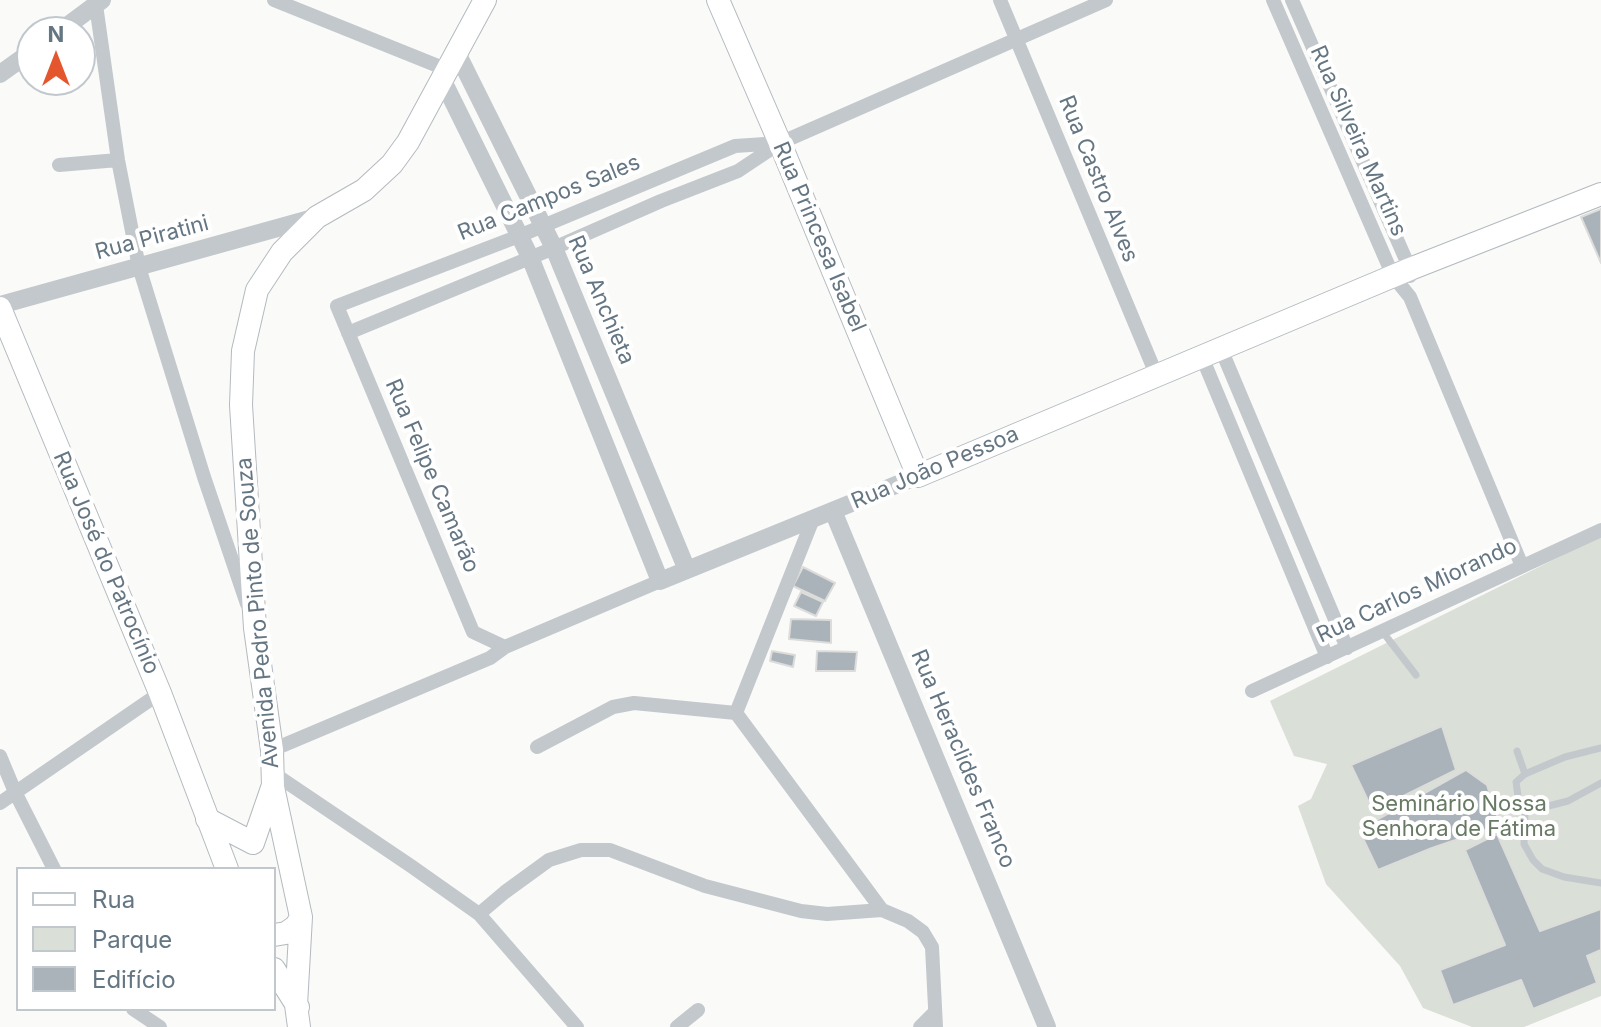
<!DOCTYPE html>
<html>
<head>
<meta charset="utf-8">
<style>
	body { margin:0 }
	#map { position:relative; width:1601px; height:1027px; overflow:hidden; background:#fafaf8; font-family:Inter,sans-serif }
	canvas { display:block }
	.legend { position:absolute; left:16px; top:867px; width:260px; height:144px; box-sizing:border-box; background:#fff; border:2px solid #c1c8cd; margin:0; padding:10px 14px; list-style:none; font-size:24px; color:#657683 }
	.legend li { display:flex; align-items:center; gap:16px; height:40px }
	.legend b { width:40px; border:2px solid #c1c8cd }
	.north { position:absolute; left:16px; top:16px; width:80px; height:80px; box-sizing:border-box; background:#fff; border:2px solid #c1c8cd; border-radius:50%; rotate:0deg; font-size:22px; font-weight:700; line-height:32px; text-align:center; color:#657683 }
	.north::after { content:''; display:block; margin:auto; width:28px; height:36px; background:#e4572e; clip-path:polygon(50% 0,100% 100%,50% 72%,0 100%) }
</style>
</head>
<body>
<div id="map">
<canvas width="1601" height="1027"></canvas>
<ul class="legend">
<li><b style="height:10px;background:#fff"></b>Rua</li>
<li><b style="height:22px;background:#dadfd7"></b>Parque</li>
<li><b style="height:22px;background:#aab3b9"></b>Edifício</li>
</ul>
<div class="north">N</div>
</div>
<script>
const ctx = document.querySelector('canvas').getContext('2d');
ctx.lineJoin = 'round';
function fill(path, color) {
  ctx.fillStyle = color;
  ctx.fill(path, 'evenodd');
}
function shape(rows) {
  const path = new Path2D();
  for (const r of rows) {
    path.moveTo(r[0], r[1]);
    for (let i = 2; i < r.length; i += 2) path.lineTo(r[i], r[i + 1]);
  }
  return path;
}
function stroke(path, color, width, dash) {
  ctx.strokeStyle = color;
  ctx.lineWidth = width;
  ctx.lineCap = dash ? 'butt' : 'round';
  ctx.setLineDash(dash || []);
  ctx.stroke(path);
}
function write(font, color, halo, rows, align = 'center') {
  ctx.font = font + ' Inter,sans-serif';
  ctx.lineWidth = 8;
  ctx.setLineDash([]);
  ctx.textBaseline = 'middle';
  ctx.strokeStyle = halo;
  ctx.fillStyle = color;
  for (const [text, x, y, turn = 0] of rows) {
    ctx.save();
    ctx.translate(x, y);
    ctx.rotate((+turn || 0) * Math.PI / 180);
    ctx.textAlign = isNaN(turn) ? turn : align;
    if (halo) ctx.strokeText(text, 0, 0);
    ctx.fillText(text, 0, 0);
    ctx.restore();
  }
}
fill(shape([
	[1601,536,1601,996,1524,1027,1472,1027,1423,1008,1400,966,1326,884,1298,806,1311,799,1327,764,1294,756,1270,701]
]), '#dadfd7');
const building = shape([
	[1601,209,1601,263,1581,217,1601,209],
	[803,567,835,583,825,601,793,586,803,567],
	[801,592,823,602,816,616,794,606,801,592],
	[791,619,831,620,831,643,789,639,791,619],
	[772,651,795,655,793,667,770,661,772,651],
	[817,651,857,652,855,671,816,671,817,651],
	[1442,726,1456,770,1373,811,1351,765,1442,726],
	[1466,770,1487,785,1500,825,1432,848,1378,870,1359,830,1466,770],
	[1497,834,1540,931,1601,909,1601,950,1587,956,1597,983,1533,1009,1521,980,1453,1005,1440,970,1505,945,1465,850,1497,834]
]);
fill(building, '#aab3b9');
stroke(building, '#dcdcda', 2);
const secondary = shape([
	[718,0,780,143,918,476,1410,269,1601,194],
	[0,308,160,693,227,869],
	[207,819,253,843,272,788],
	[274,935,286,933,296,926,301,917],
	[274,969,298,1007],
	[299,1027,296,1005,301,917,273,787,272,750,255,628,241,405,243,351,257,290,282,252,317,217,364,190,392,164,408,142,485,0]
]);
stroke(secondary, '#b3babf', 24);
stroke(shape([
	[1382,631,1416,675],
	[1601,748,1565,757,1525,774,1516,782,1519,803,1525,812,1524,844,1533,860,1542,869,1564,877,1601,883],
	[1517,751,1525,774],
	[1525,812,1568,801,1601,783]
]), '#c3c8cc', 7);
stroke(shape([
	[274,0,448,70],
	[1000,0,1156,374],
	[1273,0,1393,276,1410,297,1522,566],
	[1292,0,1410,269,1410,276],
	[96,5,118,160,139,267,204,477,247,604],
	[59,165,118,160],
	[348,333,554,248,661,201,738,171,780,143,1106,0],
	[1221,349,1347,648],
	[1202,357,1327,657],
	[505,647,473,632,337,306,519,236,735,146,780,143],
	[1252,691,1601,530],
	[736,713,882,910,908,921,923,932,932,947,936,1027],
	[736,713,813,519],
	[537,747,613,707,634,703,736,713],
	[272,750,490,658,505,647,660,581],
	[0,756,15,792,54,869],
	[273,773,411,866,479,914,577,1027],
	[0,803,160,693],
	[479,914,505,892,549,860,581,850,610,850,705,886,801,911,827,914,882,910],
	[133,1009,160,1027],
	[677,1027,698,1010],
	[920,1027,934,1013]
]), '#c3c8cc', 14);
stroke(shape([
	[59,32,102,0],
	[457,53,554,248,687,570],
	[0,74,32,51],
	[443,81,530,257,660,581,918,476],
	[0,305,317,217],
	[833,511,1047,1027]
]), '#c3c8cc', 18);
stroke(secondary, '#fff', 22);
write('22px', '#657683', '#fff', [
	["Rua Silveira Martins",1358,141,66],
	["Rua Castro Alves",1098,179,68],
	["Rua Campos Sales",549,198,-22],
	["Rua Princesa Isabel",819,237,67],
	["Rua Piratini",152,238,-15],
	["Rua Anchieta",601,300,67],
	["Rua João Pessoa",935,468,-23],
	["Rua Felipe Camarão",432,476,67],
	["Rua José do Patrocínio",106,563,67],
	["Rua Carlos Miorando",1417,591,-25],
	["Avenida Pedro Pinto de Souza",258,613,-95],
	["Rua Heraclides Franco",963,759,67]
]);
write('22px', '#687a64', '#fff', [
	["Seminário Nossa",1459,804],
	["Senhora de Fátima",1459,829]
]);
</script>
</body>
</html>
